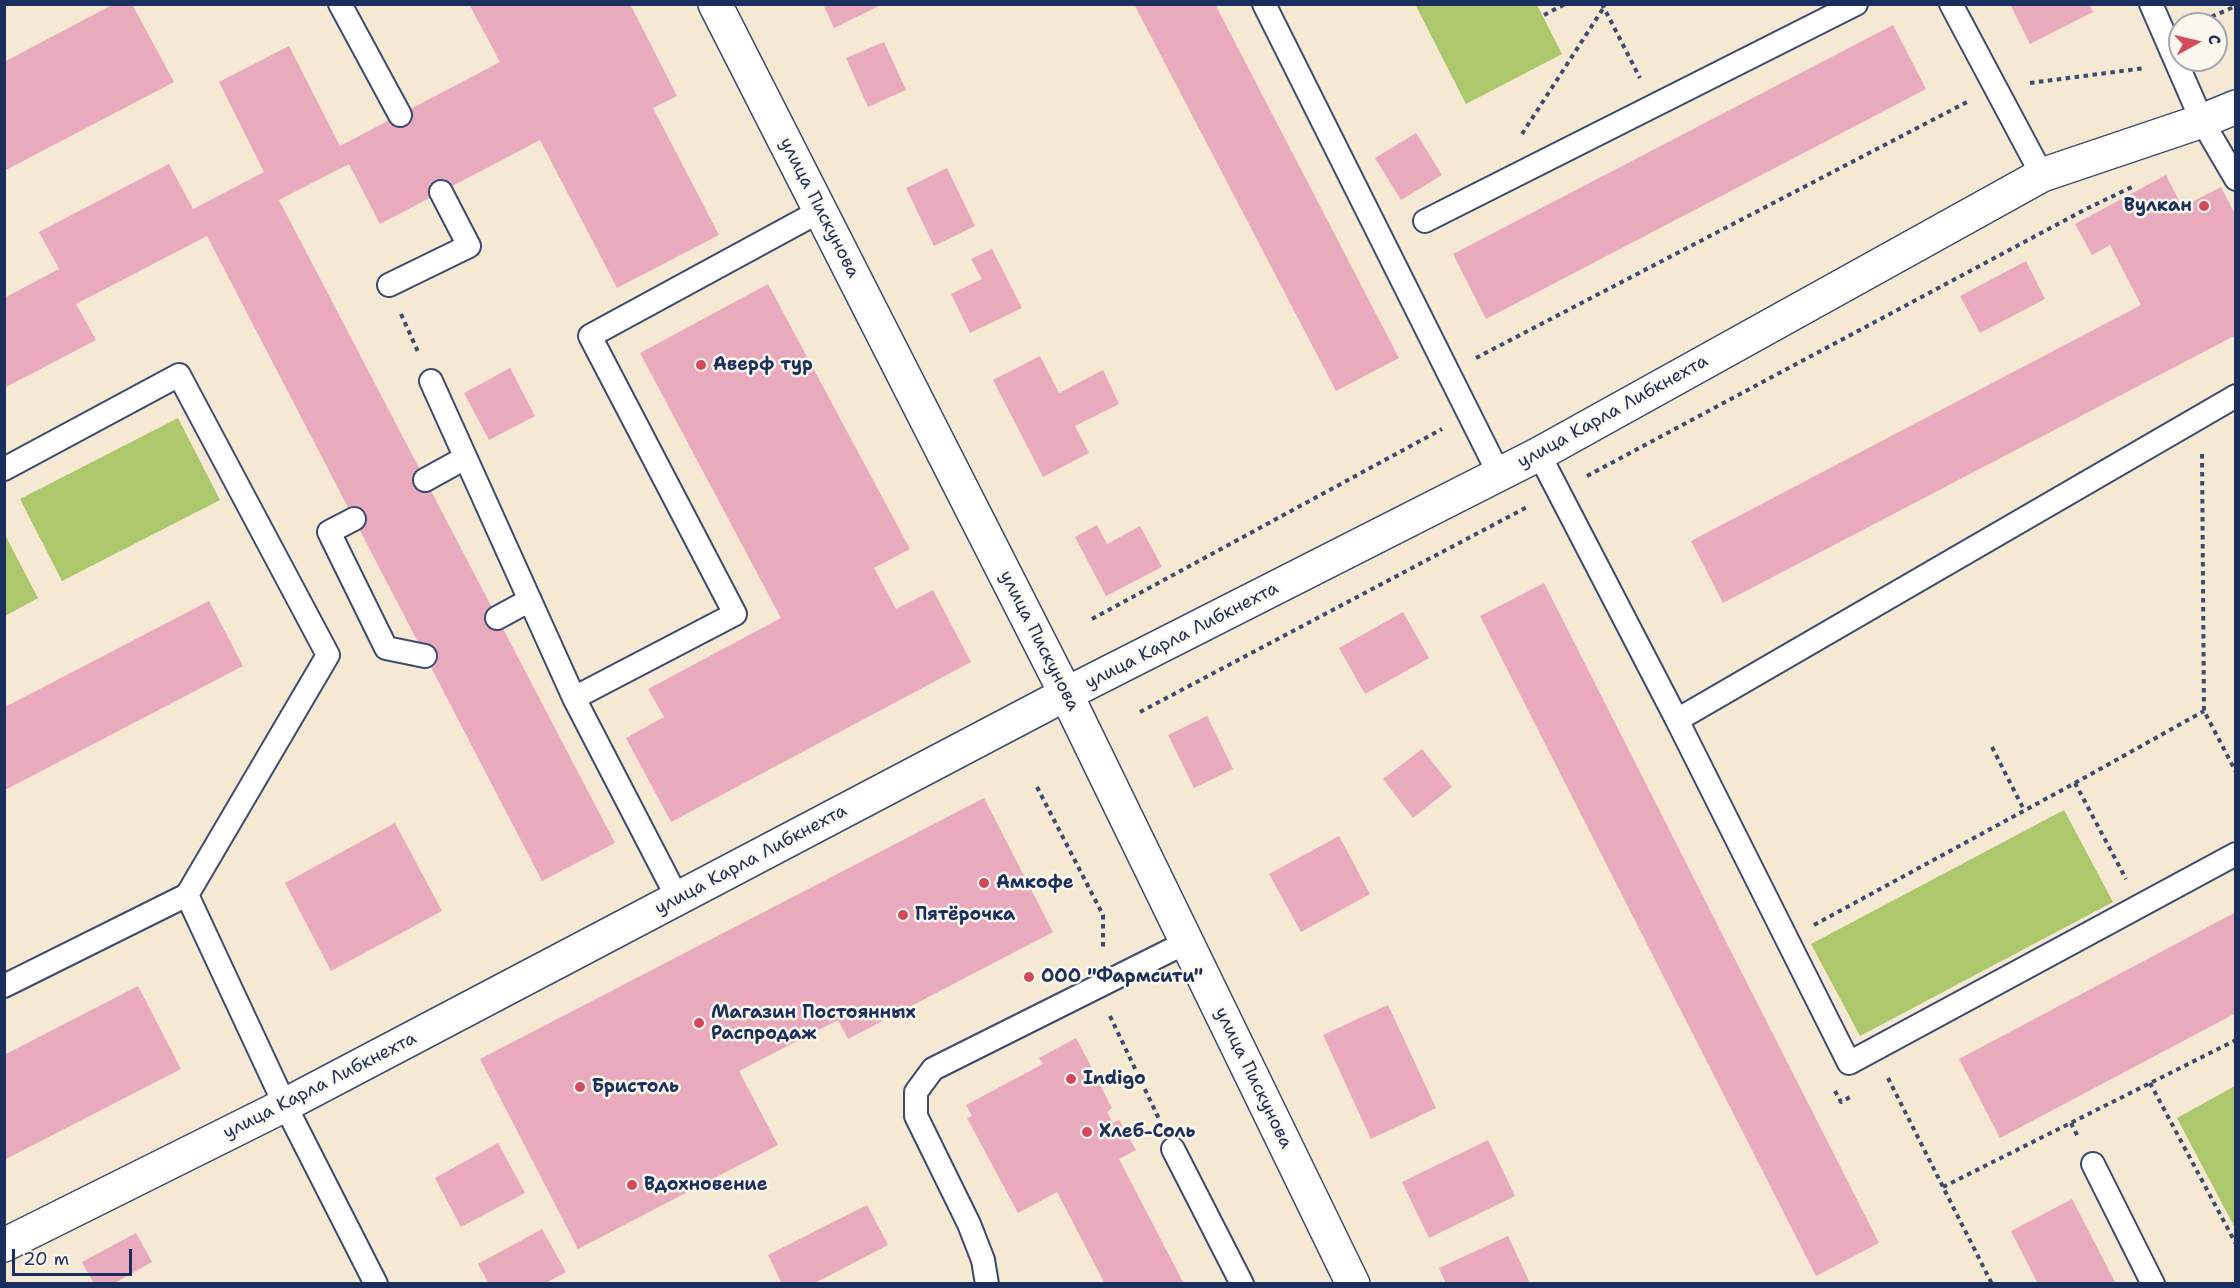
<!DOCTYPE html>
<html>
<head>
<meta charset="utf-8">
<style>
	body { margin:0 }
	#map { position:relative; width:2240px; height:1288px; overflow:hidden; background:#f6e9d4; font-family:"Shantell Sans",sans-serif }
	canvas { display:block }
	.frame { position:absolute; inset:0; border:6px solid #1b2f5e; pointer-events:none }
	.north { position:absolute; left:2168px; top:12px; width:60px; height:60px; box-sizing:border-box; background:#fbf7ec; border:2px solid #a1a7b3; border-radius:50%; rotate:82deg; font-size:16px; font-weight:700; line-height:24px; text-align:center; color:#1b2f5e }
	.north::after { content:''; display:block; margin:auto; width:21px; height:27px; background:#d1495b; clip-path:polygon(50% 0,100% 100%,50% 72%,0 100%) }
	.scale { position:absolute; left:12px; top:1249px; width:120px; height:27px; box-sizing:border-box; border:3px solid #1b2f5e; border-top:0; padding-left:8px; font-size:18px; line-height:21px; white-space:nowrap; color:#1b2f5e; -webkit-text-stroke:4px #fbf7ec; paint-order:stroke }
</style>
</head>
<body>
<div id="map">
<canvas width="2240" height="1288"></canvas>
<div class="frame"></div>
<div class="north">С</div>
<div class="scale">20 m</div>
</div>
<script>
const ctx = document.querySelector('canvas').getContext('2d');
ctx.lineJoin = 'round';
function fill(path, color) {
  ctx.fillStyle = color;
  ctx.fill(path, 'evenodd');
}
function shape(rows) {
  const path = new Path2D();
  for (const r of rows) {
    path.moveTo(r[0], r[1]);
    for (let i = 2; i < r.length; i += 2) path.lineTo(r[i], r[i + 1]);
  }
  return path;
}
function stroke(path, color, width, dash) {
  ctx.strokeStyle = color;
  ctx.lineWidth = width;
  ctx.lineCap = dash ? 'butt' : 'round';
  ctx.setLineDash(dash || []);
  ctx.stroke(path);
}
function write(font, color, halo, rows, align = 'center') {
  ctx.font = font + ' "Shantell Sans",sans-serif';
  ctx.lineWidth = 5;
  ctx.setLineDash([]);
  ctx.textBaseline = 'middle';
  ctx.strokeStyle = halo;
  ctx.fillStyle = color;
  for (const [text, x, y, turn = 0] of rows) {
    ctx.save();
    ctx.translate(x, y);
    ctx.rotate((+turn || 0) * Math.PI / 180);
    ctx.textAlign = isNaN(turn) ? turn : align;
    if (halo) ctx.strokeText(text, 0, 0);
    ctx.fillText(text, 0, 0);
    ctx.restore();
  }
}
fill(shape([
	[1419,5,1537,5,1562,54,1466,104,1416,6],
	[178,418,220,500,62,581,20,499],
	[5,535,38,598,5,616,4,616],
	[2064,810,2113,902,1860,1036,1811,944],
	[2235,1086,2235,1228,2177,1118]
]), '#adc76d');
fill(shape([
	[114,4,132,4,174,82,4,171,4,62],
	[469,4,630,4,677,96,653,108,719,235,617,288,540,140,380,224,349,164,279,200,615,843,542,881,207,236,76,304,96,340,4,388,4,298,59,269,39,232,169,164,193,209,264,172,219,82,289,46,340,146,500,62],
	[823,4,883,4,834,28],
	[1134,4,1215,4,1399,358,1336,391],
	[2010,4,2089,4,2093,12,2030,44],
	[1893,25,1926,89,1486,319,1453,254],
	[884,42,906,90,868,107,846,58],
	[1416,133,1442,175,1401,200,1375,158],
	[947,168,975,226,934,246,906,188],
	[2166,175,2182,207,2221,187,2236,216,2236,335,1723,603,1691,541,2141,305,2110,245,2092,255,2075,224],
	[992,249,1022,308,970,333,951,294,982,279,971,259],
	[2026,261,2045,299,1980,333,1960,296],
	[768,284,910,549,874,568,896,609,933,590,971,662,671,822,626,738,664,717,648,689,781,618,640,353],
	[1040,356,1059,393,1103,370,1119,404,1075,426,1089,453,1043,477,993,380],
	[510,368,535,416,489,440,464,393],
	[1097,525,1107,544,1140,526,1162,567,1106,596,1075,537],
	[1544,583,1879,1243,1816,1276,1480,616],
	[209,601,243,666,5,790,5,707],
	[1403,612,1429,658,1365,694,1339,648],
	[1207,716,1233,769,1194,788,1168,735],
	[1422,749,1452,787,1413,818,1383,779],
	[984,798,1053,932,848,1039,838,1020,739,1071,778,1145,578,1249,480,1059],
	[395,823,442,911,331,971,285,883],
	[1339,836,1370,894,1301,932,1269,874],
	[2236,912,2236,1013,2000,1138,1959,1059],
	[138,986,181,1069,4,1160,4,1055],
	[1388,1005,1436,1108,1371,1139,1323,1035],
	[1076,1038,1094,1072,1086,1075,1092,1086,1099,1083,1112,1108,1107,1112,1113,1123,1119,1120,1136,1150,1119,1159,1184,1284,1105,1284,1057,1192,1018,1213,967,1118,972,1116,966,1105,1043,1064,1039,1058],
	[1488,1140,1515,1196,1429,1238,1402,1182],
	[498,1143,525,1193,461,1227,435,1178],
	[2072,1199,2116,1284,2038,1284,2011,1231],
	[867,1205,888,1245,813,1284,782,1284,768,1255],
	[542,1229,566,1272,544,1284,489,1284,478,1264],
	[136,1233,152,1262,113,1284,94,1284,82,1262],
	[1508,1236,1529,1281,1524,1284,1446,1284,1439,1268]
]), '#eaaabe');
const service = shape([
	[340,4,400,115],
	[1264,4,1499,474],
	[1951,4,2042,175],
	[2151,4,2202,121,2236,179],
	[1425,221,1856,4],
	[389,285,469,246,441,192],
	[431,381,574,698],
	[2236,396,1677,720,1849,1063,2236,854],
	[1539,454,1677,720],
	[4,469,179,375,328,655,187,895,285,1105,376,1284],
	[425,480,465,458],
	[354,519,329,532,386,648,425,656],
	[497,618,530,600],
	[678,899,574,698,735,614,590,336,820,211],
	[4,986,187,895],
	[1173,1149,1242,1284],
	[2093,1164,2153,1284],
	[987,1284,983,1260,969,1224,916,1116,916,1092,933,1069,1187,942]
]);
const tertiary = shape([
	[4,1245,285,1105,1066,694,1539,454,2042,175,2202,121,2236,107]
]);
const secondary = shape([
	[715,4,1066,694,1353,1284]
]);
stroke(service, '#3c4b70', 26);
stroke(tertiary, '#3c4b70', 36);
stroke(secondary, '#3c4b70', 36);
stroke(shape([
	[1602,4,1640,78],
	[1544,15,1565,4],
	[2195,24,2236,6],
	[2030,83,2145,68],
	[1522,134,1606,4],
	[401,314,419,354],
	[1476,358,1967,102],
	[2202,454,2204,711,2236,772],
	[1587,476,2086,209,2134,186],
	[1092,619,1442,429],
	[1140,712,1529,506],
	[1992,747,2024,810],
	[2075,783,2204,711],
	[1037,787,1103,915,1103,950],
	[1814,925,2075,783,2126,879],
	[1110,1016,1160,1121],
	[1888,1078,1992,1284],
	[2150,1083,2236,1244],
	[1835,1091,1841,1102,1852,1096],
	[2071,1123,2078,1137],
	[1943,1187,2236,1040]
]), '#3c4b70', 4, [4.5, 4.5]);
stroke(service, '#fff', 22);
stroke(tertiary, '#fff', 33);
stroke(secondary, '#fff', 33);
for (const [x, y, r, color] of [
	[2204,206,6,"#d1495b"],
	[701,365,6,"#d1495b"],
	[984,883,6,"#d1495b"],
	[903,915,6,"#d1495b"],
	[1029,977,6,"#d1495b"],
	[699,1023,6,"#d1495b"],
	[1071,1079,6,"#d1495b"],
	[580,1087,6,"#d1495b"],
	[1087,1132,6,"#d1495b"],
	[632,1185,6,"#d1495b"]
]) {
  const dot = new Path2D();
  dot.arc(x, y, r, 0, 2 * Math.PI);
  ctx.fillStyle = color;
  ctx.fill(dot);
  stroke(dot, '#fbf7ec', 2);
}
write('bold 18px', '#1b2f5e', '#fbf7ec', [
	["Вулкан",2192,206,"right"],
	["Аверф тур",713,365],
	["Амкофе",996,883],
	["Пятёрочка",915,915],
	["ООО \"Фармсити\"",1041,977],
	["Магазин Постоянных",711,1013],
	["Распродаж",711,1034],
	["Indigo",1083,1079],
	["Бристоль",592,1087],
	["Хлеб-Соль",1099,1132],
	["Вдохновение",644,1185]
], 'left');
write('18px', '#1b2f5e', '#fbf7ec', [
	["улица Пискунова",819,208,63],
	["улица Карла Либкнехта",1613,412,-29],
	["улица Карла Либкнехта",1182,636,-27],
	["улица Пискунова",1039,641,63],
	["улица Карла Либкнехта",751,860,-28],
	["улица Пискунова",1253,1078,64],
	["улица Карла Либкнехта",320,1086,-27]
]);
</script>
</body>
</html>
